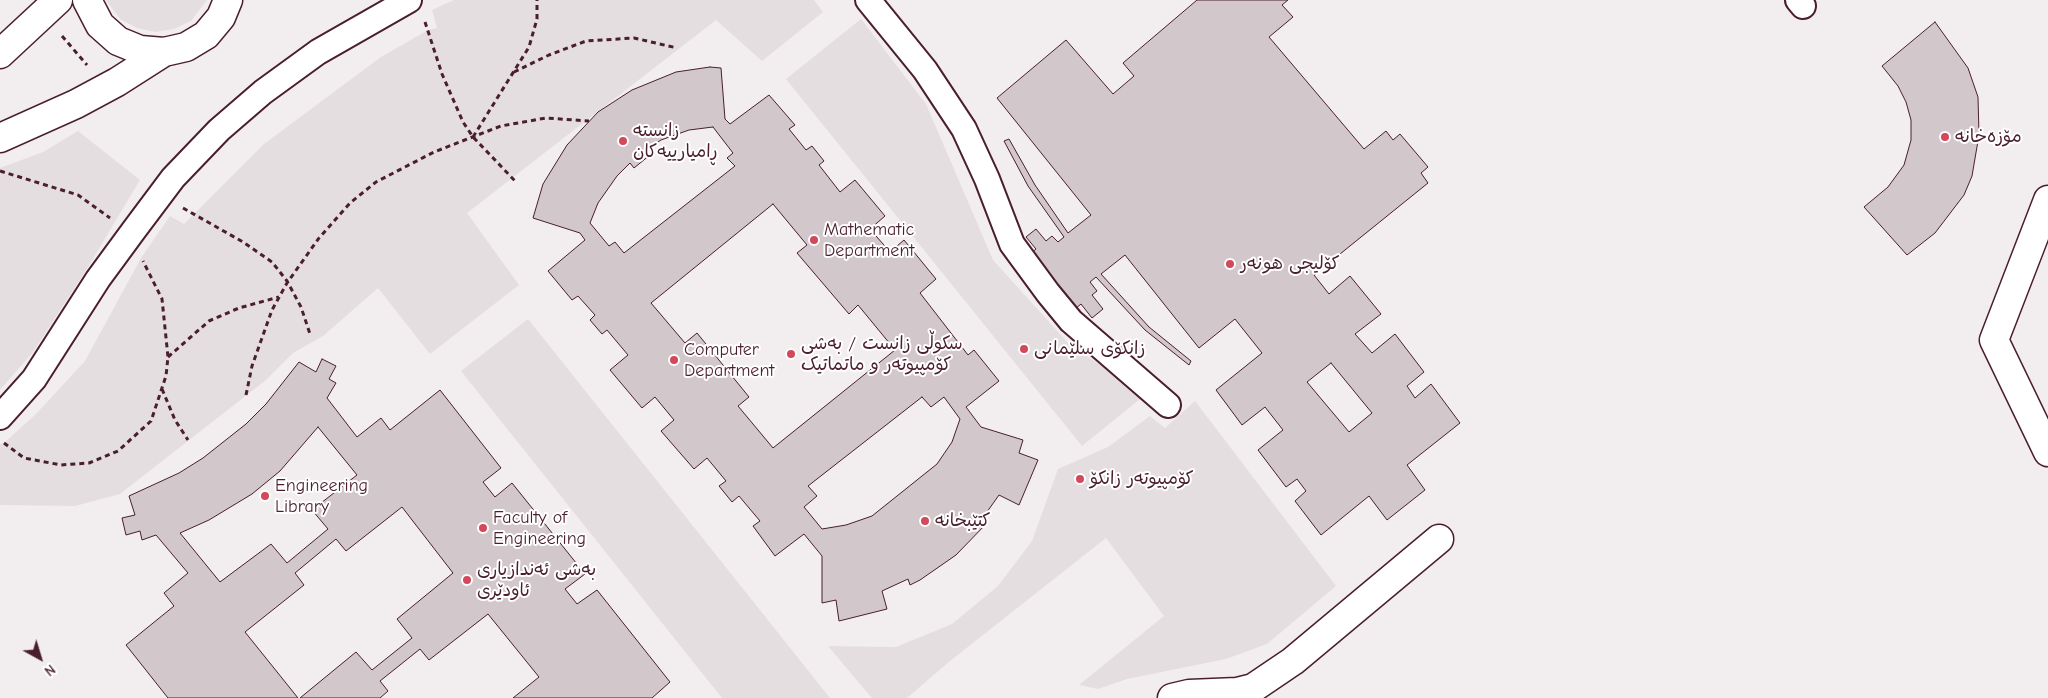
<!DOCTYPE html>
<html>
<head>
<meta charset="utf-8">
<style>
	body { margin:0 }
	#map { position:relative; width:2048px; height:698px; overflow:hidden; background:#fff; font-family:"Comic Neue",sans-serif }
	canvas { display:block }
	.north { position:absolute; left:15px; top:633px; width:50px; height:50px; -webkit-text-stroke:4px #fff; paint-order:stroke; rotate:141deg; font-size:14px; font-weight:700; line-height:20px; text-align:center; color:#4a1f2b }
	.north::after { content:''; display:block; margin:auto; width:18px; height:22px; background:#4a1f2b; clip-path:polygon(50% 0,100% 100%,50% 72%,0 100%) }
</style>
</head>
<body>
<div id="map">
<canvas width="2048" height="698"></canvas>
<div class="north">N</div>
</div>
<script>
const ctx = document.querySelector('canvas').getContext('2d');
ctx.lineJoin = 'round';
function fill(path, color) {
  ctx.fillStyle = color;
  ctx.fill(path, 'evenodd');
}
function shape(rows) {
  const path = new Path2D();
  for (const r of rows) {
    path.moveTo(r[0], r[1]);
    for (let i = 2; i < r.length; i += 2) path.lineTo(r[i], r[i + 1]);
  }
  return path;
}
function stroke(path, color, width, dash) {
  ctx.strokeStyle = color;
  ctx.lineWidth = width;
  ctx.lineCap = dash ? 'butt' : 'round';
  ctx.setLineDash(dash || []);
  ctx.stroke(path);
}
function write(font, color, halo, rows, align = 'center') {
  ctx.font = font + ' "Comic Neue","Playpen Sans Arabic",sans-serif';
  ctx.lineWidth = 4;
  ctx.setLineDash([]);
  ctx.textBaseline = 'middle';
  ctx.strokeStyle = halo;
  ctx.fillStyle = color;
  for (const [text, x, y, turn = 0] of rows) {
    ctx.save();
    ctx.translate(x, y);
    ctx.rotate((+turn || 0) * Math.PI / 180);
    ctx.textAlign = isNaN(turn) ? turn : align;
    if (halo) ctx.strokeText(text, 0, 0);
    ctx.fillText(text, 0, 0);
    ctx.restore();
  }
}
fill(shape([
	[0,0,2048,0,2048,698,0,698]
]), '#f2eeef');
fill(shape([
	[106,0,207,0,191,21,174,29,155,32,137,28,120,19],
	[454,0,814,0,823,12,762,61,716,20,467,213,519,285,430,354,378,288,323,336,293,353,266,380,120,494,75,506,0,505,0,444,4,443,36,414,85,361,141,258,170,216,184,224,264,144,381,57,428,30,437,28,432,10],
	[861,19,926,104,993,260,1069,344,1145,395,1082,446,786,79],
	[78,131,140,180,88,267,33,352,0,390,0,168,43,152],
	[528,319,830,698,722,698,461,371],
	[1195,401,1336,586,1267,644,1226,659,1127,679,1098,689,1079,685,1164,616,1106,538,950,661,907,698,872,698,828,646,896,647,952,624,998,586,1032,541,1058,469,1108,447,1150,416,1165,428]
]), '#e5dee0');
const building = shape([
	[1197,0,1288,0,1282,5,1293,17,1269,37,1364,149,1386,131,1393,140,1400,134,1428,167,1421,173,1428,183,1314,275,1329,294,1350,276,1381,314,1355,334,1372,353,1395,334,1424,372,1407,386,1415,398,1431,384,1460,423,1407,465,1425,490,1387,520,1369,496,1321,535,1295,501,1306,491,1297,479,1286,487,1258,450,1283,430,1265,407,1242,425,1216,390,1262,353,1235,319,1199,348,1125,255,1101,274,1149,327,1191,361,1189,365,1145,330,1096,277,1090,282,1097,291,1092,295,1103,309,1092,318,1081,304,1075,309,1030,254,1036,249,1026,237,1036,229,1046,241,1052,236,1058,242,1064,237,1028,186,1004,141,1009,139,1035,185,1068,233,1091,215,997,98,1066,40,1113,94,1134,76,1123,63,1197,0],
	[1331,363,1372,413,1349,432,1307,382,1331,363],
	[1935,22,1968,68,1978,97,1979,135,1972,176,1964,195,1935,233,1907,255,1864,207,1888,187,1904,165,1911,140,1911,120,1906,102,1898,86,1882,66,1935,22],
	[710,67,721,68,725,119,730,124,769,95,795,125,789,129,806,150,812,146,824,161,819,165,840,192,855,180,885,216,870,229,890,252,904,240,936,279,920,293,968,355,974,350,999,381,966,407,981,427,1023,440,1019,453,1038,460,1019,505,999,495,982,519,987,523,956,555,920,580,910,585,908,579,882,591,887,609,839,621,836,600,822,603,822,556,804,534,775,556,753,526,760,521,739,496,732,502,719,486,726,481,707,458,694,469,661,431,674,420,655,397,642,408,610,370,628,355,607,330,602,334,590,320,595,315,578,296,572,300,548,271,585,240,580,233,533,218,543,184,567,145,598,112,632,90,676,72,710,67],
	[713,127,733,153,727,158,735,166,624,253,615,242,609,246,590,223,598,203,617,176,630,163,634,168,650,155,646,150,661,140,689,130,713,127],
	[773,204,807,245,797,253,849,314,858,305,895,350,773,448,738,406,749,397,697,333,685,343,651,303,773,204],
	[922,397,931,407,944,397,960,419,952,442,937,464,872,516,846,525,822,529,804,507,817,496,808,486,922,397],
	[322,359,336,366,329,379,336,383,327,398,357,437,381,418,390,430,440,390,501,468,483,482,495,497,512,483,585,574,565,589,577,604,597,590,670,682,652,698,513,698,539,677,488,614,429,660,420,649,380,681,388,691,380,698,300,698,356,652,372,670,412,638,397,619,453,573,402,507,346,551,336,539,295,573,304,585,245,632,298,698,168,698,126,645,174,606,164,593,188,573,156,535,142,540,140,531,126,535,122,518,135,515,129,496,179,473,203,458,246,424,266,404,299,362,316,372,322,359],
	[318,427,357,475,312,510,328,529,287,563,271,544,220,582,180,533,209,520,252,494,280,471,318,427]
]);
fill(building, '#d2c7cb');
stroke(building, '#4a1f2b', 1);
const pedestrian = shape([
	[868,0,925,70,964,129,987,179,1012,244,1048,293,1071,321,1168,405],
	[1798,0,1803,6],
	[0,417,34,379,98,279,134,230,173,178,219,130,263,92,318,52,409,0]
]);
const minor = shape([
	[2048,200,1994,340,2048,452],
	[1172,698,1189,694,1237,692,1253,688,1293,661,1439,539]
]);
const tertiary = shape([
	[87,0,100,25,118,41,140,50,164,52,186,47,206,35,221,17,228,0],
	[0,54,58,0],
	[0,138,76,104,117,82,164,52]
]);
stroke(pedestrian, '#4a1f2b', 28);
stroke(minor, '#4a1f2b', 31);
stroke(tertiary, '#4a1f2b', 31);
stroke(shape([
	[425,22,442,74,463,122,473,137,516,182],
	[62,36,87,65],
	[514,72,549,55,586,41,634,38,677,48],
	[473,137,529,47,537,19,537,0],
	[0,171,78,195,110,218],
	[183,208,243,242,272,262,287,281,301,307,310,334],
	[168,357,209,321,239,308,279,297],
	[162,389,175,420,188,440],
	[246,395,252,366,272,310,287,283,319,238,350,203,376,182,434,152,501,126,546,118,589,121],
	[4,443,24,458,61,465,89,463,118,451,151,421,166,376,168,357,162,299,143,261]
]), '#4a1f2b', 3, [5, 4]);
stroke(pedestrian, '#fff', 24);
stroke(minor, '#fff', 28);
stroke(tertiary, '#fff', 28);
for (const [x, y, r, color] of [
	[1945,137,5,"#d1495b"],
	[623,141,5,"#d1495b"],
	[814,240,5,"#d1495b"],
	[1230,264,5,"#d1495b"],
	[1024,349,5,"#d1495b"],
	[791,354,5,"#d1495b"],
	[674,360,5,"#d1495b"],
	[1080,479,5,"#d1495b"],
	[265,496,5,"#d1495b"],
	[925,521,5,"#d1495b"],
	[483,528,5,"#d1495b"],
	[467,580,5,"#d1495b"]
]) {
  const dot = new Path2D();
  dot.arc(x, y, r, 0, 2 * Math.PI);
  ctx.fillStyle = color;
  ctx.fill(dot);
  stroke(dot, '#fff', 2);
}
write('18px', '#4a1f2b', '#fff', [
	["زانستە",633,131],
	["ڕامیارییەکان",633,152],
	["مۆزەخانە",1955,137],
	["Mathematic",824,230],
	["Department",824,251],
	["کۆلیجی هونەر",1240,264],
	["سکوڵی زانست / بەشی",801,344],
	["کۆمپیوتەر و ماتماتیک",801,365],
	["زانکۆی سلێمانی",1034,349],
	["Computer",684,350],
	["Department",684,371],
	["کۆمپیوتەر زانکۆ",1090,479],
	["Engineering",275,486],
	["Library",275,507],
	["Faculty of",493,518],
	["Engineering",493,539],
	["کتێبخانە",935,521],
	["بەشی ئەندازیاری",477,570],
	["ئاودێری",477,591]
], 'left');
</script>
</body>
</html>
